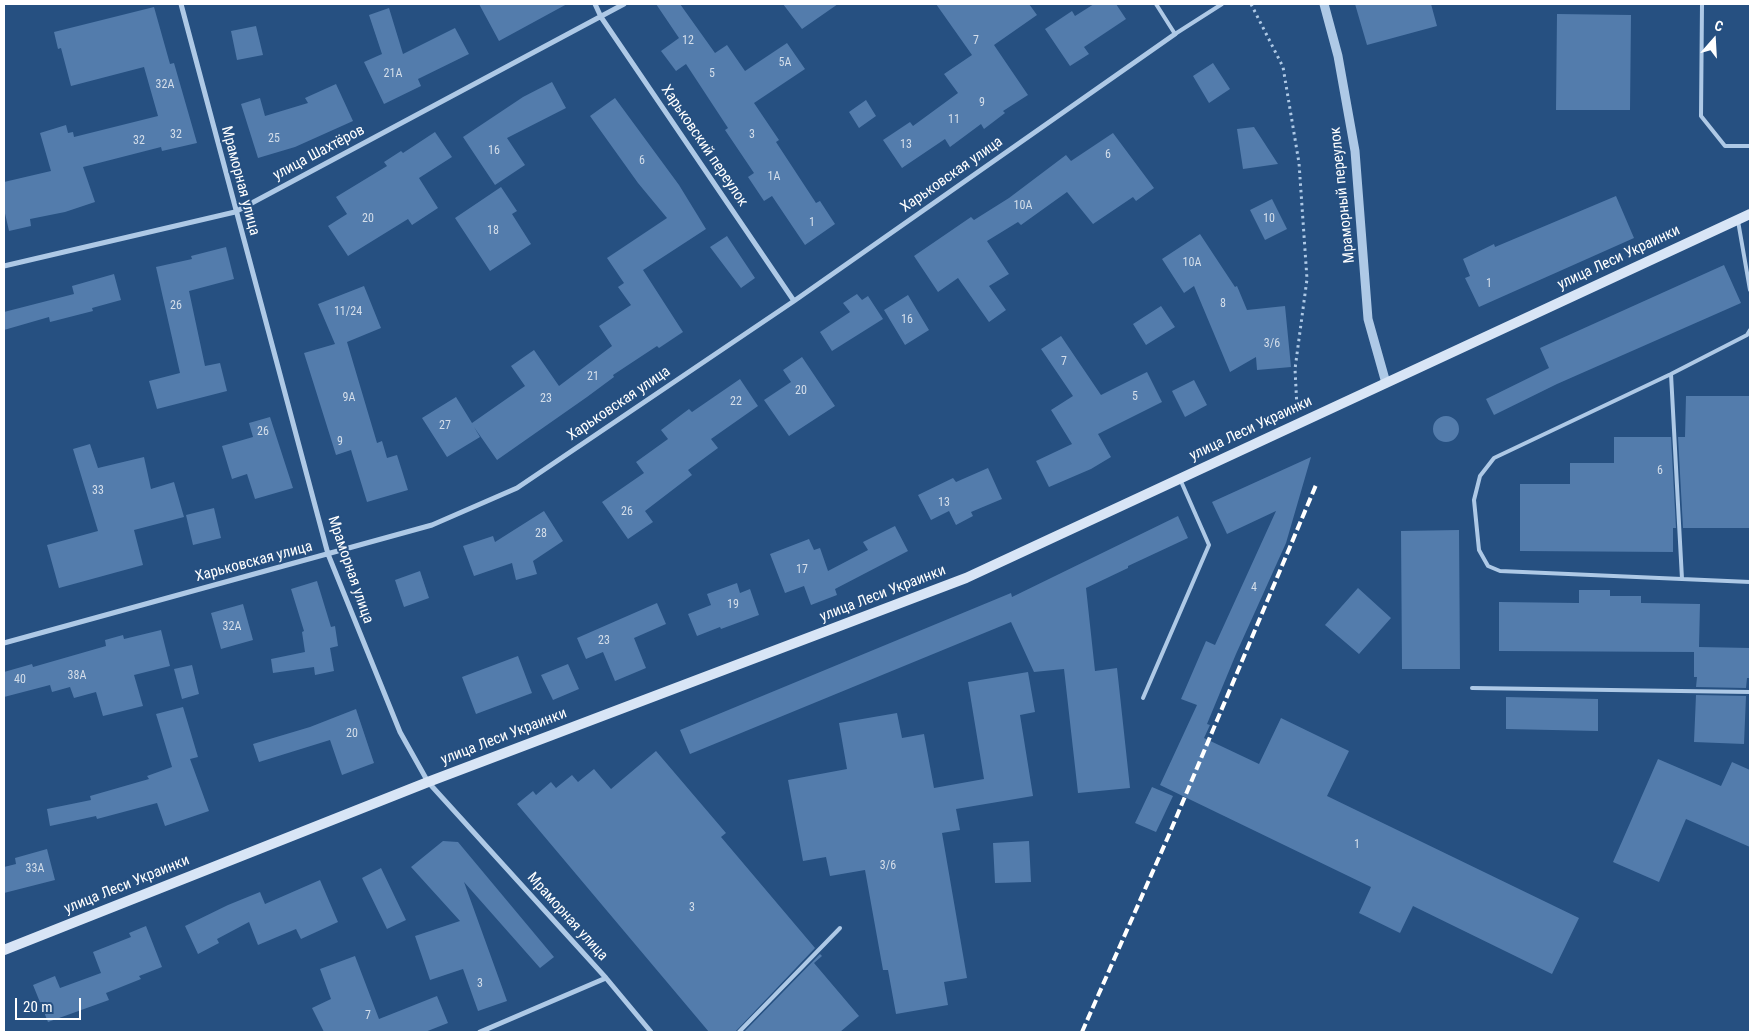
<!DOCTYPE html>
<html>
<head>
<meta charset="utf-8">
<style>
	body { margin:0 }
	#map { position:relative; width:1754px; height:1036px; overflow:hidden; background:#265081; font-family:"Roboto Condensed",sans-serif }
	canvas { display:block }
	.frame { position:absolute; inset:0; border:5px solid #fff; pointer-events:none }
	.north { position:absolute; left:1689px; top:15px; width:50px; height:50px; -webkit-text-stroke:4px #265081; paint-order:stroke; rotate:19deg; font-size:14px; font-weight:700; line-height:20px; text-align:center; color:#fff }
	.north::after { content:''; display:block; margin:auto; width:18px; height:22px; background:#fff; clip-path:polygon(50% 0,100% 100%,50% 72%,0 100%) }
	.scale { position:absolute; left:15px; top:998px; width:66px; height:22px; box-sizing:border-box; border:2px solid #fff; border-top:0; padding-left:6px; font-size:15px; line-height:18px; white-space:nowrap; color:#fff; -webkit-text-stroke:4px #265081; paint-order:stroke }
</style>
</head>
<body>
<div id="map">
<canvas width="1754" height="1036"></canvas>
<div class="frame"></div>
<div class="north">С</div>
<div class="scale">20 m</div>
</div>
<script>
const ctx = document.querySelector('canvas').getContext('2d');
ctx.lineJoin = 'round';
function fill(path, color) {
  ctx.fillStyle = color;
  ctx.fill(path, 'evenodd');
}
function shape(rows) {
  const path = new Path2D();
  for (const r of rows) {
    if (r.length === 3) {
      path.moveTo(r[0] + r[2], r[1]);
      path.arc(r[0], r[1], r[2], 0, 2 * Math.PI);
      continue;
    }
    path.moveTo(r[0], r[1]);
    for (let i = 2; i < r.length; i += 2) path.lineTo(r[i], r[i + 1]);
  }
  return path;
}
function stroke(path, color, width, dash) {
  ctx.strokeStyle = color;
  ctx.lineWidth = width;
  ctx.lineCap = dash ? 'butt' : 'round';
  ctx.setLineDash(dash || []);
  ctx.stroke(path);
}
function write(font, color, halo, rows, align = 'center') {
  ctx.font = font + ' "Roboto Condensed",sans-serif';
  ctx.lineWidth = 4;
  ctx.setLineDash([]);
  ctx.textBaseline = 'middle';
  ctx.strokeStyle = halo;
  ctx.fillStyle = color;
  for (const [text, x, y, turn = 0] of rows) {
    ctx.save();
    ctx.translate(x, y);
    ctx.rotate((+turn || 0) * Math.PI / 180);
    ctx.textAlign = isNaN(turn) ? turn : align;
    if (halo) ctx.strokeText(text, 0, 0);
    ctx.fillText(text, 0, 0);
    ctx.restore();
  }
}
fill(shape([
	[479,4,567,4,499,41],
	[656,4,680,4,715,53,727,45,745,71,787,43,805,69,754,103,779,140,776,142,816,203,820,201,835,224,805,245,772,196,764,201,748,177,754,173,725,130,728,128,686,64,676,71,661,51,679,38],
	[783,4,838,4,802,29],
	[936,4,1029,4,1037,15,994,45,1028,95,1003,111,1005,113,984,129,981,124,950,147,945,139,902,168,883,140,910,122,913,126,958,93,944,74,972,55],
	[1094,4,1116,4,1126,19,1084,47,1089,54,1070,66,1045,29,1072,11,1075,16],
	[1355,4,1431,4,1437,26,1367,45],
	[154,7,170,64,174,63,197,143,162,151,161,147,83,167,95,202,65,212,30,219,31,226,9,231,4,209,4,182,51,171,40,133,66,125,68,133,73,132,74,137,158,116,144,67,71,86,61,48,58,49,54,32],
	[389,8,403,54,455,28,469,54,418,79,421,86,384,104,364,62,382,54,369,15],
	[1557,14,1631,15,1630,110,1556,110],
	[256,26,263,55,237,60,231,31],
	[1213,63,1230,89,1209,103,1193,76],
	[552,82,566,108,507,138,525,165,495,185,463,137,523,97],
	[336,84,353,121,295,147,258,158,241,104,260,98,265,116,308,103,305,98],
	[615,98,679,185,706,229,643,270,683,332,659,348,657,346,613,375,614,377,587,397,497,460,474,427,480,437,447,457,422,418,456,397,472,423,525,386,511,366,534,350,559,386,612,346,599,326,631,305,618,287,624,283,607,258,667,218,638,183,590,116],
	[866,100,876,116,859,128,849,112],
	[1254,127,1278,164,1243,169,1237,129],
	[435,132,452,157,419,178,438,208,412,225,408,219,348,256,328,226,347,214,336,197,387,166,384,162,401,151,403,153],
	[1113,133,1154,188,1136,201,1133,197,1093,224,1067,192,1021,225,1018,222,987,241,1009,274,989,286,1006,310,989,322,958,278,938,292,914,256,971,217,974,220,1009,198,1066,155,1071,161],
	[501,187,517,211,512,214,531,244,490,271,455,218],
	[1616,196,1634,238,1479,307,1465,278,1470,276,1463,259,1494,244,1495,247],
	[1272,199,1287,229,1265,240,1250,210],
	[1200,234,1235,287,1237,286,1247,310,1285,306,1291,367,1257,370,1256,357,1230,372,1194,286,1184,293,1162,259],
	[727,236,755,278,741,288,710,247],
	[226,247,234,279,189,291,205,366,220,363,227,391,157,409,149,381,180,373,156,267,192,259,191,256],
	[1724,265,1741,303,1557,384,1494,415,1486,399,1549,368,1540,348],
	[114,274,121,300,92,308,93,311,50,322,49,317,4,330,4,312,74,294,72,286],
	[364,286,381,328,347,342,377,443,382,441,387,458,397,455,408,490,367,502,351,450,336,455,304,353,335,344,318,304],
	[857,294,862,300,868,296,883,319,832,351,820,332,850,312,843,303],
	[908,295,929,330,905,345,884,310],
	[1161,306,1175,327,1146,345,1133,324],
	[1061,336,1101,395,1147,372,1162,402,1098,434,1111,457,1091,469,1049,487,1036,461,1072,444,1051,410,1073,396,1041,349],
	[802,357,835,406,789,436,764,400,791,382,783,370],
	[740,379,758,406,711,439,718,448,688,470,692,475,645,511,653,522,628,539,602,502,644,473,636,462,668,439,661,430,689,409,692,412],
	[1194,380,1207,405,1185,417,1172,391],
	[1686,396,1750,396,1750,528,1683,528,1678,437,1685,437],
	[1446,429,13],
	[270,417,293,488,255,499,247,474,232,479,222,446,253,437,249,423],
	[1614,437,1671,437,1676,528,1673,528,1673,552,1520,551,1520,484,1570,484,1570,463,1614,463],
	[90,444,98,468,144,457,151,489,174,482,184,517,134,530,143,565,59,588,47,545,98,531,73,449],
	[1311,457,1286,543,1236,654,1207,724,1210,725,1204,738,1259,764,1281,718,1349,751,1327,796,1579,918,1552,974,1413,906,1400,933,1359,913,1371,887,1160,785,1197,705,1181,699,1206,641,1215,645,1276,511,1227,534,1212,502],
	[988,468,1002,499,971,512,973,516,956,525,949,511,931,520,918,495,953,478,956,482],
	[214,508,221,538,193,545,186,515],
	[544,511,563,541,533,561,537,574,516,580,512,563,474,576,463,546,493,536,495,542],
	[1178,516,1188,538,1128,566,1128,568,1086,588,1095,671,1117,668,1130,788,1078,793,1064,669,1034,672,1011,622,690,754,680,730,1011,593,1012,597],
	[895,526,908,551,835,589,837,595,811,605,804,586,785,593,770,554,809,539,814,550,820,548,828,571,868,550,863,542],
	[1459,530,1460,669,1402,669,1401,531],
	[420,571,429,598,404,607,395,580],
	[317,581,331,627,335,626,338,646,330,648,334,671,315,675,314,667,273,673,271,659,305,652,302,632,304,631,291,589],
	[737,583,740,593,750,589,759,615,721,629,720,627,697,636,688,614,711,605,707,594],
	[1358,588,1391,618,1359,654,1325,625],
	[1579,590,1610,590,1610,596,1641,596,1641,603,1700,604,1699,647,1750,648,1750,678,1747,678,1746,688,1696,687,1697,677,1694,677,1694,652,1499,651,1499,602,1579,603],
	[657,603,666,624,634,638,646,668,615,681,603,652,586,659,577,638],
	[243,604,253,640,221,649,211,613],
	[161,630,170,666,134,675,143,706,103,716,96,692,74,698,70,687,52,692,50,685,4,697,4,672,32,664,33,667,106,646,105,640,123,635,124,639],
	[518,656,532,693,476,714,462,677],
	[568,664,579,689,553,700,541,675],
	[192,665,199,694,182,699,174,669],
	[1028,672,1035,712,1020,715,1033,796,956,809,960,830,942,833,967,978,944,982,948,1005,896,1014,888,970,883,970,865,870,830,876,826,857,803,861,788,780,847,769,839,723,897,713,902,738,924,734,934,788,984,779,968,682],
	[1696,695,1746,696,1744,744,1694,742],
	[1506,697,1598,699,1598,731,1506,729],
	[183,707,198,757,190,759,209,811,165,826,157,803,97,819,96,816,50,826,47,809,91,800,90,796,149,779,147,776,172,767,156,714],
	[356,709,374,763,342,775,330,740,259,762,253,744,310,727],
	[656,751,726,833,721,837,815,948,735,1032,709,1032,517,804,533,791,536,795,551,782,556,788,572,775,578,782,594,769,611,789],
	[1658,759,1721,786,1732,762,1750,770,1750,847,1686,819,1659,882,1613,862],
	[1152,787,1173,796,1156,832,1135,823],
	[443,841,458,842,554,957,540,968,464,882,507,1001,478,1011,463,969,430,980,415,936,460,921,411,867],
	[1029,841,1031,882,995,883,993,843],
	[47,849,55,880,4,893,4,867,16,864,15,858],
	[381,868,406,920,387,929,362,878],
	[320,880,338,922,301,939,296,929,258,945,249,922,217,939,219,943,198,954,185,926,228,905,260,892,265,904],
	[146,926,162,967,139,976,141,979,106,993,109,1000,48,1022,33,985,55,976,60,988,101,973,93,952,131,937,129,933],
	[820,954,822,956,814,963,859,1016,840,1032,744,1032],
	[355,956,379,1019,437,996,448,1023,425,1032,324,1032,312,1008,331,999,320,969]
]), '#537cac');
stroke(shape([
	[1251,4,1283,67,1299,163,1307,279,1295,369,1297,408]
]), '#aec9e6', 3, [2.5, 4]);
stroke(shape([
	[1156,4,1175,34,1222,4],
	[1702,4,1701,116,1725,146,1750,146],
	[1738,221,1750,290],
	[1750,330,1747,335,1671,374,1494,458,1480,476,1474,500,1479,550,1488,566,1500,571,1750,582],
	[1671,374,1682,579],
	[1472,688,1750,692],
	[1143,698,1209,545,1180,479],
	[739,1032,840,928]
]), '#aec9e6', 4);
stroke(shape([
	[181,4,328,554,400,732,428,782,606,978,651,1032],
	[595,4,601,17,794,301],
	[4,266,235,212,624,4],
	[4,643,432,525,517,488,794,301,1175,34],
	[480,1032,606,978]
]), '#aec9e6', 5);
stroke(shape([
	[1324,4,1338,56,1355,151,1368,319,1386,383]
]), '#aec9e6', 9);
stroke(shape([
	[4,950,428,782,966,578,1750,214]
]), '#d8e5f6', 10);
stroke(shape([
	[1082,1032,1168,837,1316,485]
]), '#fff', 4, [9, 4]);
write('12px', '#d4deea', null, [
	["12",688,41],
	["7",976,41],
	["5А",785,63],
	["21А",393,74],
	["5",712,74],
	["32А",165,85],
	["9",982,103],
	["11",954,120],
	["32",176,135],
	["3",752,135],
	["25",274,139],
	["32",139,141],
	["13",906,145],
	["16",494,151],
	["6",1108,155],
	["6",642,161],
	["1А",774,177],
	["10А",1023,206],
	["20",368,219],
	["10",1269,219],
	["1",812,223],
	["18",493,231],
	["10А",1192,263],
	["1",1489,284],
	["8",1223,304],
	["26",176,306],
	["11/24",348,312],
	["16",907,320],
	["3/6",1272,344],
	["7",1064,362],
	["21",593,377],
	["20",801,391],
	["5",1135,397],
	["9А",349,398],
	["23",546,399],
	["22",736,402],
	["27",445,426],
	["26",263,432],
	["9",340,442],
	["6",1660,471],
	["33",98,491],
	["13",944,503],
	["26",627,512],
	["28",541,534],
	["17",802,570],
	["4",1254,588],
	["19",733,605],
	["32А",232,627],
	["23",604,641],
	["38А",77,676],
	["40",20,680],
	["20",352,734],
	["1",1357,845],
	["3/6",888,866],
	["33А",35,869],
	["3",692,908],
	["3",480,984],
	["7",368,1016]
]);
write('15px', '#fff', '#265081', [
	["Харьковский переулок",704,146,56],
	["улица Шахтёров",319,153,-28],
	["Харьковская улица",952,175,-35],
	["Мраморная улица",240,181,75],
	["Мраморный переулок",1343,195,-96],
	["улица Леси Украинки",1619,258,-25],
	["Харьковская улица",619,404,-34],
	["улица Леси Украинки",1251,429,-25],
	["Харьковская улица",254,562,-15],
	["Мраморная улица",350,570,71],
	["улица Леси Украинки",883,594,-21],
	["улица Леси Украинки",504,737,-21],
	["улица Леси Украинки",127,885,-22],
	["Мраморная улица",567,917,48]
]);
</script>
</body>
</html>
